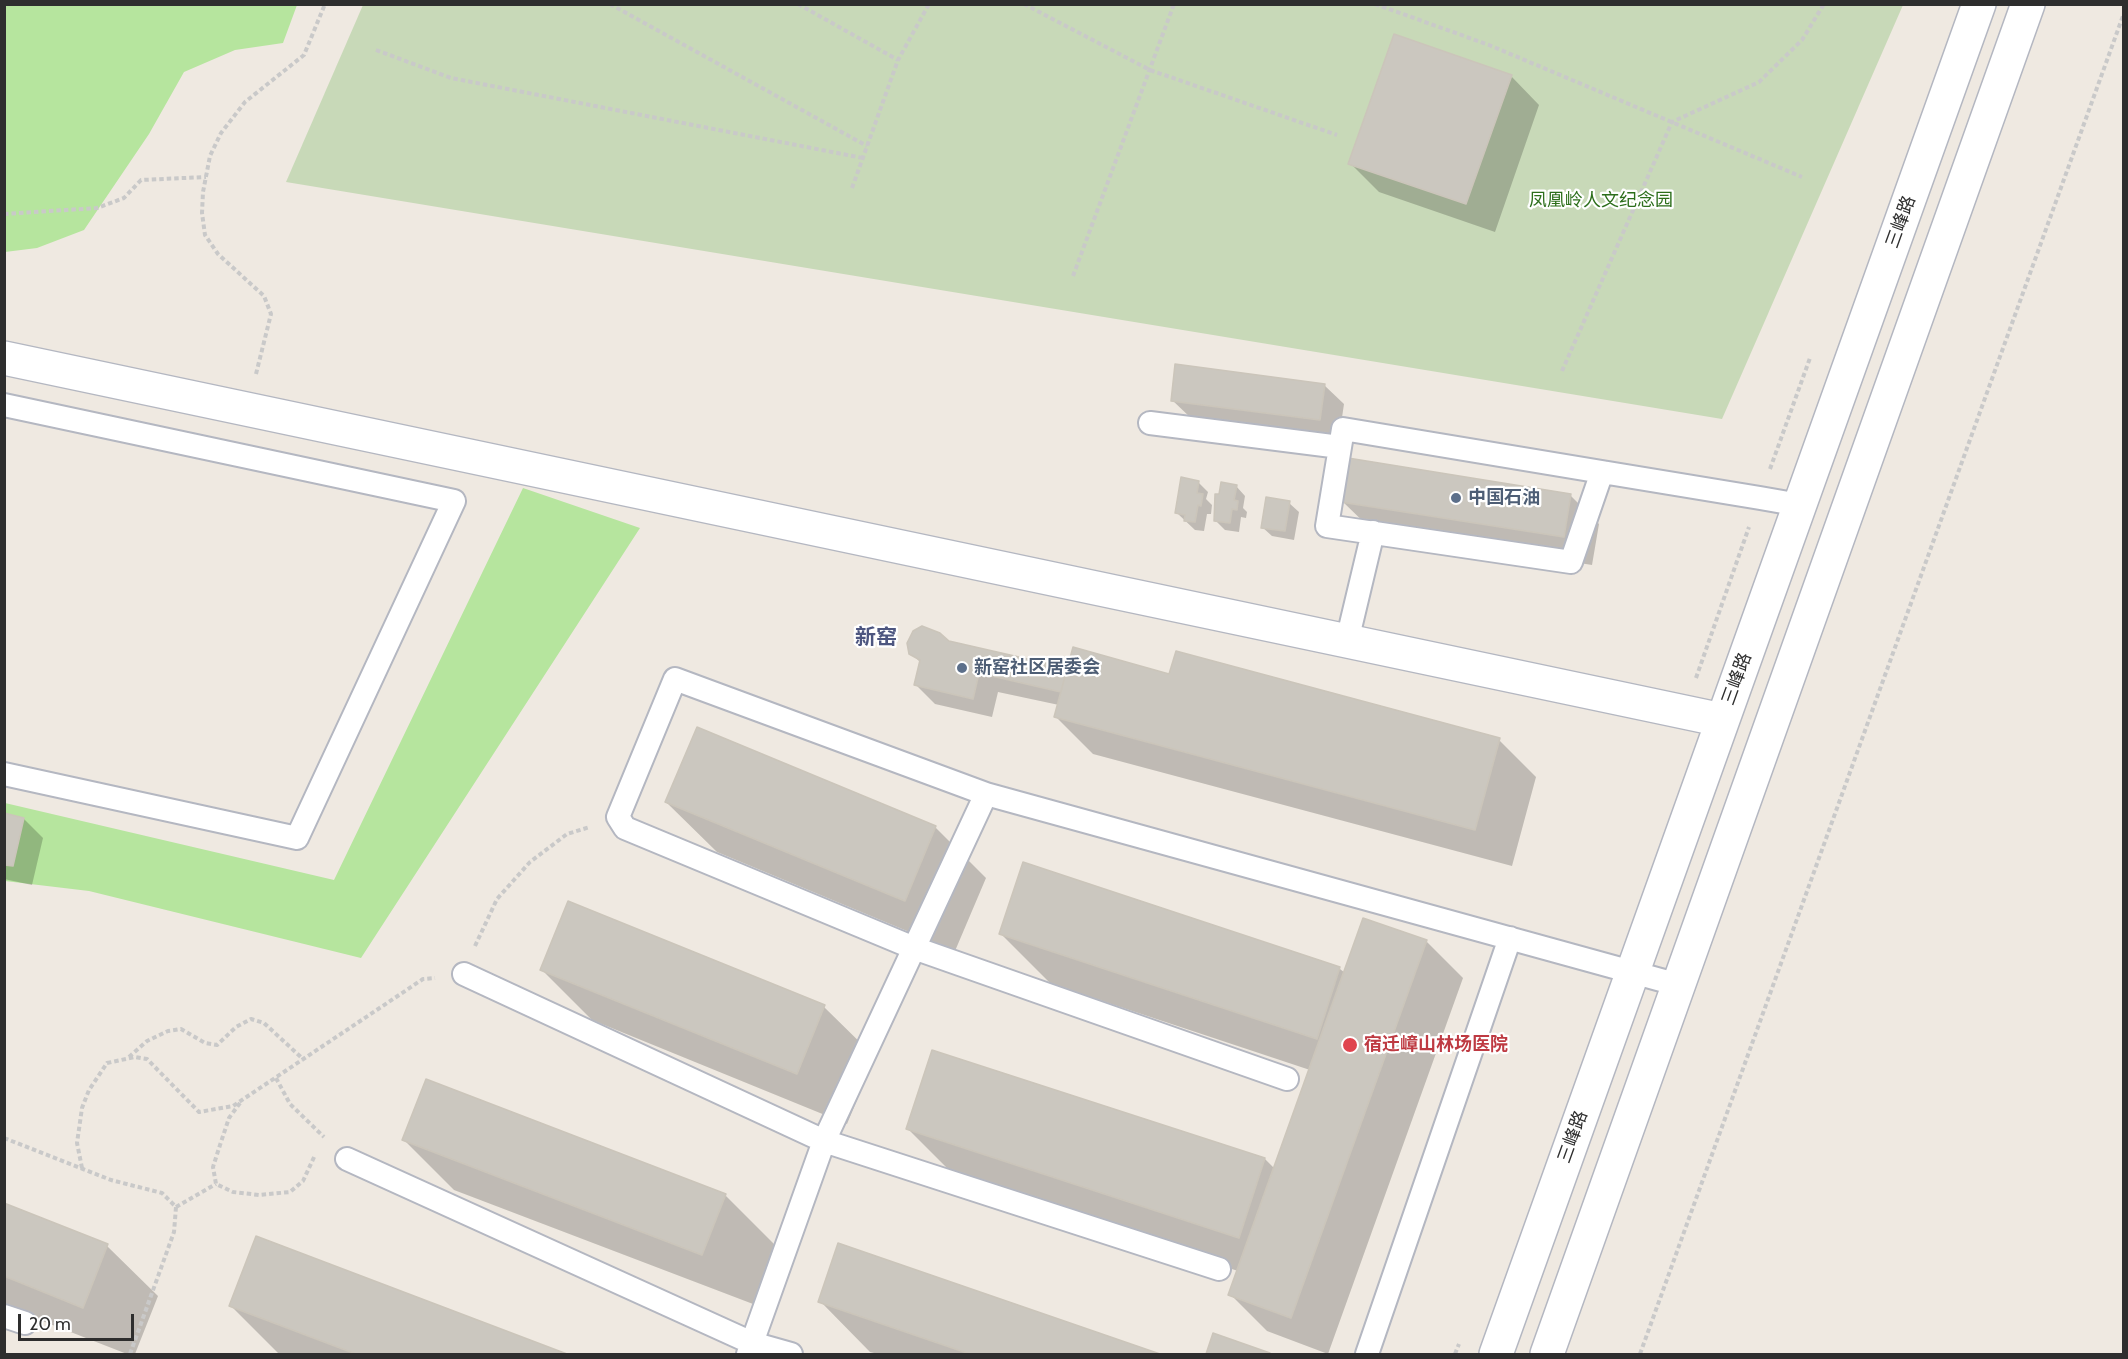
<!DOCTYPE html>
<html>
<head>
<meta charset="utf-8">
<style>
	body { margin:0 }
	#map { position:relative; width:2128px; height:1359px; overflow:hidden; background:#efe9e1; font-family:Cabin,sans-serif }
	canvas { display:block }
	.frame { position:absolute; inset:0; border:6px solid #2e2e2e; pointer-events:none }
	.scale { position:absolute; left:18px; top:1314px; width:116px; height:27px; box-sizing:border-box; border:3px solid #2e2e2e; border-top:0; padding-left:8px; font-size:18px; line-height:21px; white-space:nowrap; color:#2e2e2e; -webkit-text-stroke:4px #fff; paint-order:stroke }
</style>
</head>
<body>
<div id="map">
<canvas width="2128" height="1359"></canvas>
<div class="frame"></div>
<div class="scale">20 m</div>
</div>
<script>
const ctx = document.querySelector('canvas').getContext('2d');
ctx.lineJoin = 'round';
function fill(path, color) {
  ctx.fillStyle = color;
  ctx.fill(path, 'evenodd');
}
function shape(rows) {
  const path = new Path2D();
  for (const r of rows) {
    path.moveTo(r[0], r[1]);
    for (let i = 2; i < r.length; i += 2) path.lineTo(r[i], r[i + 1]);
  }
  return path;
}
function stroke(path, color, width, dash) {
  ctx.strokeStyle = color;
  ctx.lineWidth = width;
  ctx.lineCap = dash ? 'butt' : 'round';
  ctx.setLineDash(dash || []);
  ctx.stroke(path);
}
function write(font, color, halo, rows, align = 'center') {
  ctx.font = font + ' Cabin,"Noto Sans SC",sans-serif';
  ctx.lineWidth = 4.5;
  ctx.setLineDash([]);
  ctx.textBaseline = 'middle';
  ctx.strokeStyle = halo;
  ctx.fillStyle = color;
  for (const [text, x, y, turn = 0] of rows) {
    ctx.save();
    ctx.translate(x, y);
    ctx.rotate((+turn || 0) * Math.PI / 180);
    ctx.textAlign = isNaN(turn) ? turn : align;
    if (halo) ctx.strokeText(text, 0, 0);
    ctx.fillText(text, 0, 0);
    ctx.restore();
  }
}
fill(shape([
	[4,5,5,4,297,5,283,43,235,50,184,72,149,134,84,230,37,248,5,252],
	[523,488,640,528,361,958,89,891,5,881,5,803,334,880]
]), '#b6e59e');
fill(shape([
	[363,5,1903,5,1722,419,286,182]
]), '#c8d9b8');
fill(shape([
	[1511,76,1539,105,1495,232,1379,192,1350,163],
	[1324,385,1344,404,1339,438,1192,419,1172,400],
	[1198,482,1208,492,1206,499,1212,505,1211,514,1207,514,1204,531,1195,530,1177,513],
	[1236,486,1245,496,1243,508,1247,512,1246,518,1241,517,1239,532,1225,530,1215,520,1216,495],
	[1570,495,1599,524,1592,565,1372,530,1343,502],
	[1289,503,1299,512,1294,540,1272,536,1262,527],
	[948,642,1068,670,1171,676,1499,740,1536,777,1512,866,1093,754,1056,717,1059,705,998,692,992,717,935,704,916,685,921,663,911,653],
	[666,802,935,827,986,878,955,951,717,852],
	[4,815,24,819,43,838,32,885,4,879],
	[1024,864,1340,969,1345,973,1426,941,1463,978,1328,1354,1267,1331,1230,1294,1238,1271,958,1179,908,1129,933,1052,1265,1159,1275,1169,1310,1070,1051,984,1001,934],
	[542,970,824,1007,875,1057,847,1124,592,1020],
	[404,1140,725,1195,776,1246,753,1304,454,1190],
	[4,1204,107,1246,158,1296,135,1354,127,1354,4,1306],
	[257,1238,563,1354,279,1354,231,1306],
	[839,1245,1155,1354,878,1354,870,1352,820,1301],
	[1214,1335,1269,1354,1270,1354,1208,1354]
]), '#0003');
const building = shape([
	[1394,34,1512,75,1466,204,1348,164,1394,34],
	[1175,364,1325,384,1320,420,1171,401,1175,364],
	[1348,458,1571,494,1564,537,1341,502,1348,458],
	[1181,477,1199,481,1197,493,1203,494,1201,506,1198,505,1195,522,1184,521,1185,515,1175,513,1181,477],
	[1221,482,1237,485,1234,500,1238,501,1237,510,1232,509,1230,523,1214,521,1215,494,1219,494,1221,482],
	[1266,497,1290,501,1285,531,1261,528,1266,497],
	[922,626,940,633,949,641,1067,668,1061,692,979,673,973,699,914,685,920,660,909,654,907,643,913,631,922,626],
	[1073,647,1169,674,1176,651,1500,738,1475,830,1054,717,1073,647],
	[697,727,936,826,905,901,665,802,697,727],
	[4,813,24,818,13,866,4,865,4,813],
	[1023,862,1340,967,1317,1039,999,934,1023,862],
	[568,901,825,1005,797,1074,540,970,568,901],
	[1363,918,1427,940,1291,1318,1228,1295,1363,918],
	[932,1050,1265,1158,1239,1238,906,1129,932,1050],
	[426,1079,726,1194,702,1255,402,1140,426,1079],
	[4,1203,108,1244,83,1308,4,1276,4,1203],
	[256,1236,567,1354,356,1354,229,1306,256,1236],
	[838,1243,1160,1354,970,1354,818,1302,838,1243],
	[1213,1333,1270,1353,1270,1354,1206,1354,1213,1333]
]);
fill(building, '#cbc7bf');
stroke(building, '#cbc5ba', 1.5);
const service = shape([
	[4,405,454,501,297,838,4,774],
	[1150,423,1340,447],
	[1602,472,1571,562,1327,526,1343,429,1602,472,1760,498,1800,505],
	[1347,641,1373,532],
	[986,794,675,679,618,817,625,828,914,948,1287,1079],
	[464,974,824,1141,1219,1269],
	[347,1159,752,1343,791,1354],
	[4,1316,25,1323],
	[748,1354,824,1141,986,794,1679,985],
	[1367,1354,1510,938]
]);
const minor = shape([
	[4,358,1722,720]
]);
const secondary = shape([
	[1496,1354,1979,4],
	[1547,1354,2028,4]
]);
stroke(service, '#b4b7c1', 26);
stroke(minor, '#b4b7c1', 36);
stroke(secondary, '#b4b7c1', 36);
stroke(shape([
	[610,4,867,146],
	[798,4,898,60],
	[1024,4,1150,70,1337,135],
	[1375,4,1489,45,1802,177],
	[376,50,451,78,863,158],
	[852,188,898,60,929,4],
	[4,214,97,208,124,198,141,180,206,177],
	[1073,276,1174,4],
	[1562,371,1672,122,1759,82,1802,40,1824,4],
	[256,374,271,314,264,296,218,254,205,235,202,213,203,192,210,156,221,133,245,102,304,55,325,4],
	[1770,469,1810,358],
	[1696,678,1749,527],
	[475,946,497,899,530,862,567,834,590,827],
	[129,1057,147,1041,168,1031,181,1029,205,1043,217,1045,236,1027,251,1019,264,1023,303,1059],
	[276,1078,290,1104,324,1137],
	[240,1103,229,1118,220,1145,213,1167,216,1184,233,1192,259,1195,290,1192,303,1181,315,1155],
	[4,1138,111,1180,162,1193,176,1207,174,1232,130,1354],
	[82,1168,77,1143,82,1108,89,1090,107,1063,135,1057,147,1059,199,1112,233,1106,423,979,435,978],
	[176,1207,216,1184],
	[1455,1354,1459,1344],
	[1640,1354,2124,13]
]), '#c9c9c9', 4, [4.5, 3]);
stroke(service, '#fff', 22);
stroke(minor, '#fff', 33);
stroke(secondary, '#fff', 33);
for (const [x, y, r, color] of [
	[1456,498,6,"#5c6f8a"],
	[962,668,6,"#5c6f8a"],
	[1350,1045,8,"#e0444e"]
]) {
  const dot = new Path2D();
  dot.arc(x, y, r, 0, 2 * Math.PI);
  ctx.fillStyle = color;
  ctx.fill(dot);
  stroke(dot, '#fff', 2);
}
write('18px', '#2c6e1b', '#fff', [
	["凤凰岭人文纪念园",1601,201]
]);
write('18px', '#2e2e2e', '#fff', [
	["三峰路",1901,222,-70],
	["三峰路",1737,679,-70],
	["三峰路",1573,1137,-70]
]);
write('bold 18px', '#4e5e75', '#fff', [
	["中国石油",1468,498],
	["新窑社区居委会",974,668]
], 'left');
write('bold 18px', '#be3a42', '#fff', [
	["宿迁嶂山林场医院",1364,1045]
], 'left');
write('bold 21px', '#4d5680', '#fff', [
	["新窑",876,638]
]);
</script>
</body>
</html>
